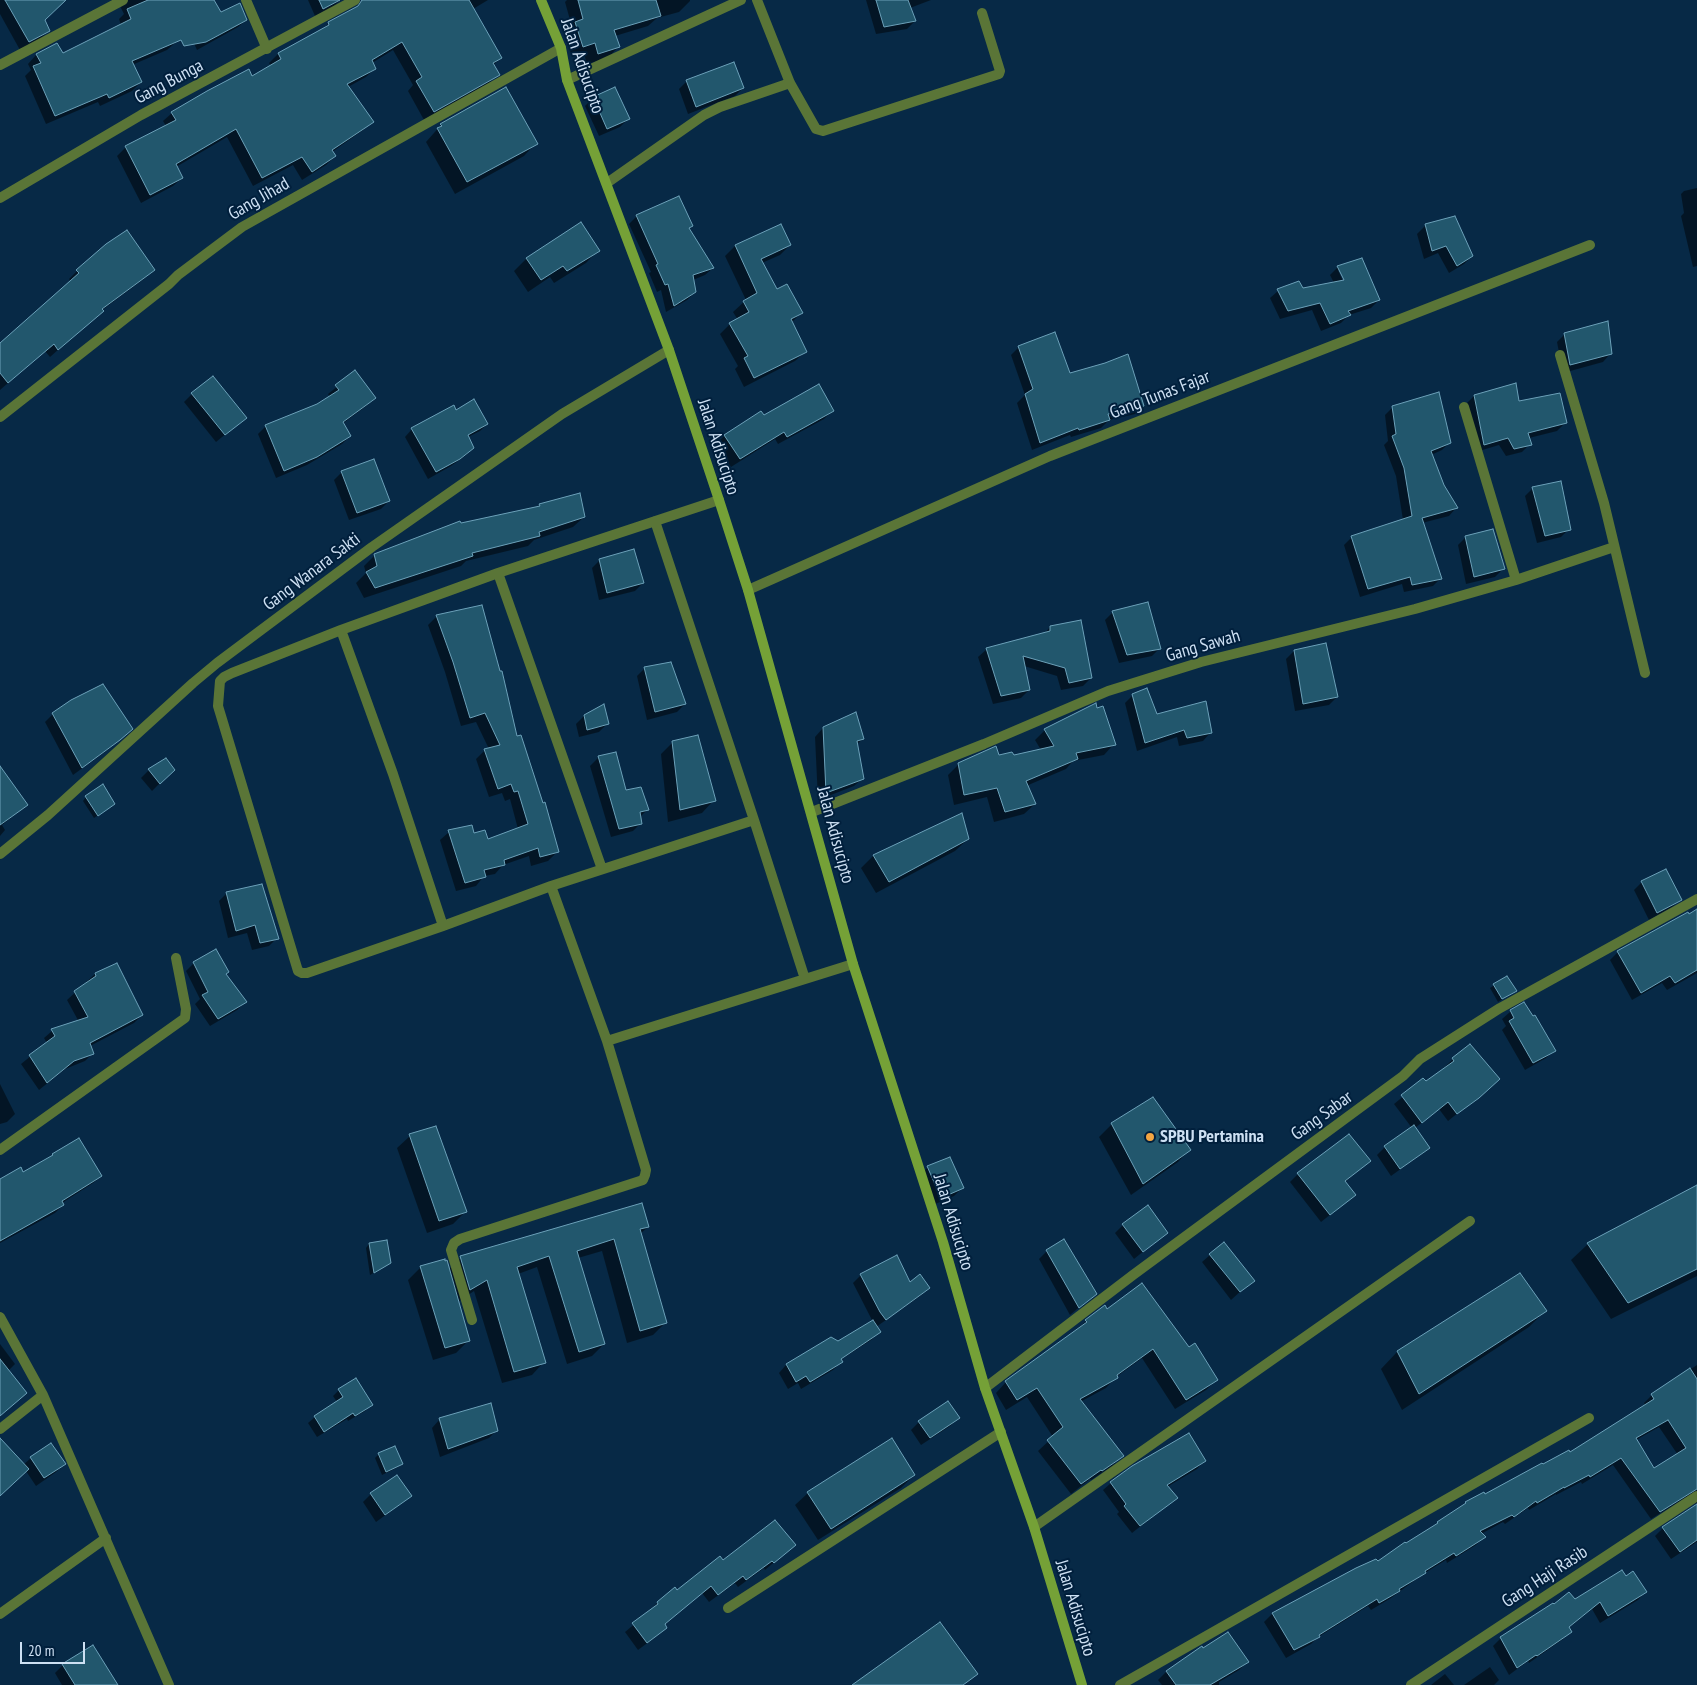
<!DOCTYPE html>
<html>
<head>
<meta charset="utf-8">
<style>
	body { margin:0 }
	#map { position:relative; width:1697px; height:1685px; overflow:hidden; background:#072946; font-family:"PT Sans Narrow",sans-serif }
	canvas { display:block }
	.scale { position:absolute; left:20px; top:1642px; width:65px; height:22px; box-sizing:border-box; border:2px solid #cde0f3; border-top:0; padding-left:6px; font-size:15px; line-height:18px; white-space:nowrap; color:#cde0f3; -webkit-text-stroke:4px #001f3c; paint-order:stroke }
</style>
</head>
<body>
<div id="map">
<canvas width="1697" height="1685"></canvas>
<div class="scale">20 m</div>
</div>
<script>
const ctx = document.querySelector('canvas').getContext('2d');
ctx.lineJoin = 'round';
function fill(path, color) {
  ctx.fillStyle = color;
  ctx.fill(path, 'evenodd');
}
function shape(rows) {
  const path = new Path2D();
  for (const r of rows) {
    path.moveTo(r[0], r[1]);
    for (let i = 2; i < r.length; i += 2) path.lineTo(r[i], r[i + 1]);
  }
  return path;
}
function stroke(path, color, width, dash) {
  ctx.strokeStyle = color;
  ctx.lineWidth = width;
  ctx.lineCap = dash ? 'butt' : 'round';
  ctx.setLineDash(dash || []);
  ctx.stroke(path);
}
function write(font, color, halo, rows, align = 'center') {
  ctx.font = font + ' "PT Sans Narrow",sans-serif';
  ctx.lineWidth = 4;
  ctx.setLineDash([]);
  ctx.textBaseline = 'middle';
  ctx.strokeStyle = halo;
  ctx.fillStyle = color;
  for (const [text, x, y, turn = 0] of rows) {
    ctx.save();
    ctx.translate(x, y);
    ctx.rotate((+turn || 0) * Math.PI / 180);
    ctx.textAlign = isNaN(turn) ? turn : align;
    if (halo) ctx.strokeText(text, 0, 0);
    ctx.fillText(text, 0, 0);
    ctx.restore();
  }
}
fill(shape([
	[0,0,65,0,43,20,49,30,40,39,20,50,0,14],
	[117,0,152,0,176,42,167,50,132,65,141,82,132,91,100,106,98,102,46,124,25,76,31,70,28,64,36,55,57,44,62,55,121,25,119,19,124,14],
	[174,0,213,0,220,13,246,20,238,27,197,50],
	[308,0,340,0,333,7,315,16],
	[376,0,488,0,473,9,501,58,493,65,498,74,489,83,424,120,408,91,413,85,393,50,372,63,375,68,366,77,348,87,372,121,363,130,332,152,335,156,326,165,302,180,293,165,253,186,227,137,176,167,182,178,173,186,141,203,117,156,126,147,166,126,163,121,172,113,251,78,271,66,269,63,278,54,320,32,329,23],
	[567,0,690,0,690,1,679,12,657,18,648,26,615,36,618,47,608,58,587,64,584,54,572,57,565,34,572,27,565,2],
	[866,0,931,0,910,8,915,21,907,29,876,34],
	[687,81,743,88,735,96,688,114,679,89],
	[593,98,628,119,620,127,599,136,585,106],
	[441,125,536,143,524,156,455,194,426,142],
	[1697,188,1697,266,1693,267,1681,216,1684,213,1681,194,1684,191],
	[637,216,691,226,688,229,713,268,705,275,693,280,695,292,687,300,666,312,661,290,657,292,649,273,651,272,629,224],
	[1455,218,1472,256,1464,264,1449,273,1438,253,1424,259,1417,234,1425,226],
	[781,225,790,245,780,255,762,263,777,291,801,313,791,323,806,351,795,361,744,387,735,369,738,366,720,334,730,324,738,320,733,312,746,300,725,256,735,246],
	[598,250,586,263,554,283,550,277,528,292,514,271,527,258],
	[1338,267,1379,300,1371,308,1349,315,1341,323,1321,331,1312,310,1280,319,1270,298,1278,291,1302,290,1334,283,1330,275],
	[1338,270,1341,270,1347,285,1345,286],
	[153,270,145,278,102,310,94,318,50,357,45,351,0,390,0,345,71,282,69,279,77,271],
	[1565,334,1611,353,1603,362,1563,373,1557,342],
	[1019,347,1069,375,1143,406,1135,414,1109,420,1101,428,1071,437,1070,435,1032,450,1017,403,1025,395,1011,355],
	[355,372,374,398,366,406,342,424,350,436,342,444,307,465,276,478,258,434,266,426,317,405,330,397,328,394],
	[192,394,245,418,216,442,184,402],
	[1474,396,1518,402,1565,423,1557,431,1529,438,1530,444,1522,452,1506,456,1499,445,1476,452,1466,404],
	[1393,407,1450,442,1442,450,1431,455,1443,485,1456,508,1449,516,1422,523,1441,578,1433,586,1404,592,1402,584,1360,597,1344,545,1352,537,1403,520,1396,476,1384,445,1388,441,1385,415],
	[455,411,487,424,480,431,468,437,473,448,466,455,451,466,428,479,405,437,412,429],
	[832,411,824,419,778,444,775,439,731,467,716,444,724,436,761,413,764,417],
	[342,472,389,501,381,509,349,520,334,480],
	[1533,488,1569,529,1561,537,1537,543,1525,496],
	[540,505,584,517,573,527,534,540,528,546,466,561,461,566,364,598,356,583,366,573,364,566,374,556,460,524,536,508],
	[1466,537,1503,569,1495,577,1466,584,1458,545],
	[600,560,643,583,635,591,599,600,592,568],
	[1113,612,1160,648,1152,656,1119,663,1105,620],
	[437,616,516,737,557,852,548,861,531,866,529,856,503,865,495,874,484,876,476,886,456,891,440,840,449,832,473,835,487,840,518,829,510,799,505,801,502,793,489,797,476,759,485,750,489,749,476,722,461,726,445,672,428,625],
	[1050,627,1091,678,1083,686,1061,690,1057,676,1024,666,1029,690,1021,698,993,704,978,657,987,649,1044,634],
	[1294,651,1337,697,1329,705,1295,711,1286,659],
	[645,668,685,704,677,712,647,720,637,676],
	[1133,695,1157,715,1211,732,1203,741,1179,746,1177,737,1137,751,1125,703],
	[53,714,123,736,110,748,73,775,45,722],
	[584,716,607,724,599,732,579,737,576,724],
	[823,728,863,739,857,744,863,778,854,786,818,800,815,737],
	[1045,730,1114,744,1104,755,1073,761,1066,769,1026,786,1035,804,1024,814,994,822,987,797,954,805,948,775,959,764,999,756,1013,756,1041,750,1035,740],
	[673,742,714,800,702,813,668,822,661,754],
	[616,754,626,791,648,809,640,817,641,823,633,831,611,837,590,766,598,758],
	[0,768,26,805,2,825,5,830,0,836],
	[149,770,165,778,152,791,141,778],
	[86,797,114,804,94,818,83,801],
	[961,815,968,839,955,851,876,893,861,868,873,856],
	[1642,882,1680,899,1672,907,1649,920,1634,890],
	[227,893,277,938,269,946,252,950,247,933,228,938,219,901],
	[1697,912,1697,973,1667,990,1662,983,1632,1000,1610,960,1618,952],
	[194,963,245,1002,237,1010,210,1026,195,1004,200,999,186,971],
	[117,965,142,1015,134,1023,90,1046,93,1053,85,1061,65,1069,39,1090,21,1064,47,1043,44,1038,52,1031,79,1022,67,1000,95,974],
	[1507,977,1515,991,1498,1002,1490,988],
	[1524,1004,1554,1050,1546,1058,1525,1070,1502,1030,1506,1026,1502,1019,1510,1012],
	[1453,1059,1490,1087,1448,1121,1439,1109,1415,1128,1428,1147,1420,1155,1391,1176,1377,1155,1385,1147,1412,1128,1394,1104,1423,1080,1426,1083,1446,1068,1445,1067],
	[0,1084,15,1114,7,1122,0,1124],
	[1152,1099,1190,1149,1178,1162,1131,1195,1099,1137,1112,1124],
	[410,1136,465,1212,453,1224,427,1233,397,1148],
	[53,1155,101,1176,93,1183,62,1203,63,1205,55,1213,0,1243,0,1180,23,1174,49,1159],
	[928,1167,962,1188,954,1196,933,1205,920,1175],
	[1361,1168,1345,1182,1355,1195,1321,1222,1290,1182,1298,1174],
	[1697,1187,1697,1276,1611,1319,1571,1260,1588,1244],
	[1123,1225,1167,1232,1134,1259,1115,1233],
	[648,1227,640,1234,665,1323,653,1335,627,1343,602,1251,578,1258,604,1344,592,1356,567,1364,537,1267,518,1274,544,1362,532,1375,502,1383,474,1291,458,1302,469,1340,456,1353,433,1360,408,1280,421,1267,448,1270,461,1258],
	[369,1244,390,1263,370,1275,366,1248],
	[1047,1251,1096,1293,1070,1315,1039,1259],
	[1210,1255,1253,1280,1231,1300,1202,1262],
	[861,1275,928,1288,920,1296,876,1327,879,1332,871,1340,840,1360,841,1362,833,1370,801,1389,798,1383,788,1389,779,1373,786,1365,831,1339,838,1342,873,1322,853,1283],
	[1519,1275,1545,1311,1529,1327,1402,1410,1381,1369,1397,1352],
	[1106,1310,1189,1348,1217,1379,1206,1390,1175,1409,1142,1358,1116,1377,1106,1388,1080,1402,1122,1456,1112,1466,1091,1480,1090,1479,1071,1494,1038,1451,1053,1437,1027,1397,1006,1410,996,1393,1006,1382,1076,1331,1086,1321],
	[0,1344,15,1364,8,1371,26,1393,0,1416],
	[1697,1365,1697,1542,1671,1559,1655,1536,1663,1528,1696,1507,1695,1501,1691,1497,1685,1498,1651,1519,1613,1465,1582,1484,1581,1482,1556,1495,1556,1494,1529,1510,1528,1508,1505,1524,1503,1522,1481,1534,1484,1537,1476,1545,1447,1563,1446,1560,1423,1574,1391,1598,1371,1610,1368,1606,1318,1637,1311,1644,1286,1658,1264,1622,1272,1614,1356,1570,1378,1563,1433,1527,1466,1503,1483,1494,1485,1496,1570,1454,1645,1405,1644,1403,1652,1395],
	[1659,1427,1678,1455,1654,1470,1636,1440],
	[339,1390,371,1404,365,1411,348,1421,347,1419,317,1437,308,1423,315,1417,337,1402,333,1396],
	[958,1418,950,1426,921,1445,911,1430,919,1422],
	[440,1419,497,1430,489,1438,440,1457,432,1428],
	[394,1447,402,1464,398,1467,382,1475,375,1458,379,1454],
	[0,1448,23,1465,31,1458,64,1464,56,1472,36,1486,26,1471,0,1495],
	[1204,1461,1197,1469,1167,1487,1176,1498,1132,1533,1117,1514,1119,1512,1103,1490,1111,1483],
	[914,1475,901,1488,818,1540,795,1505,808,1493],
	[397,1477,410,1495,402,1503,376,1522,363,1502,371,1494],
	[786,1552,765,1570,764,1568,738,1587,735,1583,709,1602,702,1593,664,1625,666,1627,658,1635,638,1650,625,1632,650,1611,657,1603,723,1562],
	[1626,1577,1645,1592,1638,1600,1600,1623,1592,1609,1568,1628,1570,1631,1563,1639,1529,1663,1528,1661,1509,1675,1493,1646,1501,1638,1575,1600],
	[1202,1648,1247,1662,1239,1670,1219,1682,1219,1685,1162,1685,1158,1680,1166,1672],
	[63,1665,116,1685,62,1685,55,1673],
	[1490,1667,1499,1680,1494,1685,1464,1685],
	[1445,1674,1454,1685,1431,1685]
]), '#0007');
const building = shape([
	[5,0,66,0,45,20,50,31,29,42,5,0],
	[148,0,214,0,221,12,240,3,247,20,206,42,184,46,181,40,132,61,142,82,109,98,107,94,55,116,33,66,41,63,36,54,57,43,63,53,131,19,127,9,148,0],
	[319,0,340,0,323,9,319,0],
	[362,0,469,0,502,58,493,63,500,75,434,112,416,81,422,77,402,42,372,60,376,69,347,84,374,122,332,150,336,156,312,172,302,157,262,178,236,129,176,164,183,178,150,195,125,146,176,120,171,112,207,91,249,69,252,76,281,59,278,53,329,25,328,22,358,6,362,0],
	[578,0,656,0,661,16,614,30,620,47,598,54,595,43,583,47,575,22,583,19,578,0],
	[876,0,908,0,916,21,884,27,876,0],
	[734,62,744,88,696,107,686,80,734,62],
	[506,87,538,144,467,182,437,128,442,126,440,124,506,87],
	[615,87,630,119,607,129,593,97,615,87],
	[679,196,693,226,689,228,714,268,693,275,696,292,674,306,668,284,665,285,656,265,658,264,636,215,679,196],
	[1455,216,1473,256,1457,266,1446,246,1432,251,1425,224,1455,216],
	[581,222,600,251,567,271,563,266,541,280,526,258,581,222],
	[781,224,791,245,761,259,777,289,787,284,803,313,791,319,807,352,754,378,744,358,748,356,729,323,749,312,743,301,757,293,735,245,781,224],
	[127,230,155,270,102,309,104,311,58,350,54,344,8,383,0,373,0,343,79,273,76,270,106,244,127,230],
	[1362,258,1380,300,1348,311,1351,315,1330,324,1320,303,1288,311,1277,289,1299,281,1303,288,1344,280,1337,266,1362,258],
	[1608,321,1612,354,1570,365,1564,333,1608,321],
	[1055,332,1070,373,1105,363,1128,354,1144,406,1108,414,1110,420,1079,430,1078,428,1040,443,1025,394,1033,389,1018,346,1055,332],
	[355,370,376,398,343,422,351,436,317,457,284,471,265,425,317,404,339,390,335,385,355,370],
	[213,376,247,418,225,435,191,393,213,376],
	[1516,383,1519,401,1560,393,1567,423,1528,433,1532,445,1514,449,1508,438,1484,445,1474,395,1516,383],
	[819,384,834,411,787,437,784,432,740,459,724,435,761,411,764,415,819,384],
	[1439,392,1451,443,1431,451,1444,485,1458,508,1422,518,1442,579,1412,585,1410,577,1368,589,1351,536,1412,516,1404,468,1392,436,1396,434,1392,406,1439,392],
	[474,399,488,424,468,435,474,448,460,459,436,472,411,428,454,405,456,410,474,399],
	[374,459,390,501,357,513,341,471,374,459],
	[1561,481,1571,530,1545,536,1532,487,1561,481],
	[580,493,585,517,539,532,540,536,472,553,473,556,375,588,366,572,377,566,374,554,460,521,461,523,540,506,539,504,580,493],
	[1493,529,1505,569,1474,577,1465,536,1493,529],
	[634,549,644,583,607,593,599,559,634,549],
	[1148,602,1161,649,1127,655,1112,611,1148,602],
	[482,605,500,671,502,671,517,736,521,735,543,803,545,802,559,852,540,857,538,848,504,860,505,865,484,870,486,877,465,883,448,830,472,825,474,833,485,830,488,839,528,824,518,791,514,792,511,784,498,789,484,749,500,745,485,713,470,718,453,662,436,615,482,605],
	[1081,620,1092,678,1069,683,1065,668,1023,656,1030,690,1001,696,986,648,1050,631,1050,626,1081,620],
	[1326,643,1338,697,1303,704,1294,650,1326,643],
	[671,662,686,704,655,712,644,667,671,662],
	[103,684,133,729,120,740,82,768,52,713,71,700,103,684],
	[1147,688,1157,714,1206,701,1212,733,1187,738,1184,730,1145,743,1132,694,1147,688],
	[1096,703,1097,708,1103,706,1116,745,1076,753,1078,759,1026,781,1036,804,1005,812,997,788,964,795,958,763,996,746,999,755,1012,752,1014,755,1054,746,1044,729,1096,703],
	[604,704,609,724,587,730,584,715,604,704],
	[856,712,864,739,857,741,864,779,826,793,823,727,856,712],
	[698,735,716,801,680,810,672,741,698,735],
	[616,752,626,790,641,787,649,810,640,812,642,824,619,829,598,756,616,752],
	[166,758,175,770,160,784,148,769,166,758],
	[0,766,28,805,0,825,0,766],
	[103,784,115,804,98,816,85,796,103,784],
	[962,813,969,839,889,882,873,855,962,813],
	[1666,869,1682,900,1657,913,1641,881,1666,869],
	[262,884,279,939,260,943,255,925,236,931,226,892,262,884],
	[1697,909,1697,970,1675,983,1670,976,1641,993,1617,951,1688,912,1689,914,1697,909],
	[216,949,229,972,226,974,247,1002,218,1019,202,995,208,992,193,962,216,949],
	[117,963,143,1015,90,1043,94,1054,74,1061,47,1083,29,1055,55,1036,51,1029,88,1017,74,991,96,976,95,973,117,963],
	[1507,976,1517,991,1502,999,1493,984,1507,976],
	[1524,1002,1533,1016,1535,1015,1556,1051,1533,1063,1509,1021,1514,1018,1510,1010,1524,1002],
	[1470,1044,1500,1079,1479,1098,1457,1114,1448,1102,1422,1123,1401,1095,1423,1078,1426,1081,1454,1061,1452,1058,1470,1044],
	[1153,1097,1191,1150,1143,1184,1111,1123,1153,1097],
	[1414,1125,1430,1148,1400,1169,1384,1146,1414,1125],
	[436,1126,467,1212,439,1221,409,1134,436,1126],
	[1349,1134,1371,1161,1345,1181,1356,1195,1330,1215,1297,1173,1349,1134],
	[79,1138,102,1176,62,1201,64,1205,0,1241,0,1179,21,1167,23,1172,53,1155,52,1154,79,1138],
	[950,1157,964,1188,941,1198,927,1166,950,1157],
	[1697,1185,1697,1269,1628,1303,1587,1243,1697,1185],
	[642,1203,649,1227,640,1229,667,1323,640,1331,614,1239,577,1251,605,1344,579,1352,549,1256,517,1267,546,1363,514,1372,487,1280,470,1290,460,1256,642,1203],
	[1148,1205,1168,1233,1143,1252,1122,1224,1148,1205],
	[1064,1239,1097,1294,1079,1308,1046,1250,1064,1239],
	[387,1240,391,1263,374,1273,369,1243,387,1240],
	[1224,1242,1255,1281,1240,1292,1209,1254,1224,1242],
	[897,1255,910,1282,920,1274,930,1288,886,1320,880,1312,860,1274,897,1255],
	[445,1259,445,1261,447,1260,470,1341,445,1348,420,1266,445,1259],
	[1520,1273,1547,1311,1419,1394,1397,1351,1520,1273],
	[1142,1283,1189,1347,1195,1343,1218,1380,1186,1400,1153,1349,1117,1375,1118,1378,1080,1399,1124,1456,1102,1471,1101,1470,1081,1484,1047,1440,1063,1427,1037,1388,1017,1400,1005,1381,1087,1322,1085,1320,1105,1305,1107,1309,1142,1283],
	[873,1320,881,1332,841,1359,843,1362,810,1382,806,1376,796,1382,786,1364,831,1337,838,1341,873,1320],
	[0,1359,27,1393,0,1416,0,1359],
	[1690,1368,1697,1379,1697,1489,1660,1512,1621,1458,1590,1477,1589,1475,1564,1488,1564,1487,1537,1503,1536,1501,1514,1517,1512,1515,1480,1531,1486,1537,1456,1556,1454,1553,1425,1571,1426,1573,1399,1589,1400,1591,1379,1603,1377,1599,1319,1635,1320,1637,1294,1650,1272,1613,1356,1568,1376,1559,1378,1561,1405,1542,1406,1543,1438,1523,1437,1522,1466,1503,1465,1502,1484,1492,1485,1494,1542,1463,1543,1464,1569,1450,1570,1452,1654,1399,1651,1394,1690,1368],
	[1668,1420,1686,1448,1654,1468,1636,1438,1668,1420],
	[356,1378,373,1405,355,1416,353,1413,324,1432,314,1416,343,1397,338,1389,356,1378],
	[948,1401,960,1418,930,1438,918,1421,948,1401],
	[491,1403,498,1431,448,1449,439,1418,491,1403],
	[1189,1433,1206,1461,1167,1485,1178,1498,1140,1526,1124,1506,1126,1504,1110,1482,1132,1466,1189,1433],
	[0,1438,29,1469,0,1496,0,1438],
	[892,1438,915,1475,831,1529,807,1492,892,1438],
	[51,1443,66,1464,44,1478,30,1457,51,1443],
	[395,1446,403,1464,386,1472,378,1453,395,1446],
	[397,1475,412,1496,385,1515,370,1493,397,1475],
	[1697,1504,1697,1540,1680,1552,1662,1527,1697,1504],
	[775,1520,796,1545,774,1563,772,1561,746,1580,743,1576,718,1595,711,1586,665,1624,667,1628,647,1643,632,1623,658,1604,657,1602,675,1587,677,1590,720,1556,723,1560,775,1520],
	[1622,1570,1626,1576,1633,1571,1647,1592,1608,1616,1600,1602,1569,1627,1572,1632,1537,1656,1536,1655,1517,1668,1500,1637,1553,1603,1554,1604,1569,1592,1575,1599,1622,1570],
	[940,1622,978,1674,963,1685,852,1685,940,1622],
	[1228,1632,1249,1662,1210,1685,1176,1685,1166,1671,1202,1646,1203,1648,1228,1632],
	[93,1645,118,1685,75,1685,62,1664,93,1645]
]);
fill(building, '#22576d');
stroke(building, '#6ca1b9', 1);
stroke(shape([
	[246,0,267,49],
	[757,0,790,83,816,129,823,131,999,74,1000,71,982,13],
	[0,65,123,0],
	[567,80,741,0],
	[607,183,704,115,720,107,790,83],
	[0,198,141,115,355,0],
	[1560,355,1604,503,1645,673],
	[1464,407,1516,580],
	[0,417,169,284,178,275,242,227,561,48],
	[719,500,498,573,341,630,232,673,224,677,220,681,218,706,298,971,302,973,307,973,443,926,551,886,754,820],
	[655,521,754,820,805,979],
	[498,573,602,869],
	[748,590,1050,456,1590,245],
	[341,630,393,774,443,926],
	[812,812,984,744,1108,691,1201,662,1415,609,1516,580,1614,547],
	[0,854,48,815,193,683,217,663,372,547,562,414,669,350],
	[607,1041,853,964],
	[0,1150,185,1018,186,1009,176,958],
	[0,1317,43,1395,169,1685],
	[472,1320,451,1250,454,1243,460,1239,643,1180,645,1175,646,1170,607,1041,551,886],
	[985,1388,1133,1275,1403,1076,1420,1059,1500,1008,1697,899],
	[0,1429,43,1395],
	[1034,1527,1470,1221],
	[728,1608,1001,1432],
	[0,1614,106,1538],
	[1120,1685,1589,1418],
	[1411,1685,1697,1496]
]), '#5a7537', 10);
stroke(shape([
	[541,0,561,48,567,80,669,350,719,500,748,590,853,964,943,1242,985,1388,1034,1527,1082,1685]
]), '#75a137', 10);
for (const [x, y, r, color] of [
	[1150,1137,5,"#f2a542"]
]) {
  const dot = new Path2D();
  dot.arc(x, y, r, 0, 2 * Math.PI);
  ctx.fillStyle = color;
  ctx.fill(dot);
  stroke(dot, '#001f3c', 2);
}
write('18px', '#cde0f3', '#001f3c', [
	["Jalan Adisucipto",582,66,71],
	["Gang Bunga",169,82,-28],
	["Gang Jihad",259,199,-30],
	["Gang Tunas Fajar",1160,395,-21],
	["Jalan Adisucipto",718,447,72],
	["Gang Wanara Sakti",312,572,-37],
	["Gang Sawah",1203,646,-16],
	["Jalan Adisucipto",835,835,75],
	["Gang Sabar",1322,1116,-36],
	["Jalan Adisucipto",953,1222,73],
	["Gang Haji Rasib",1545,1577,-33],
	["Jalan Adisucipto",1075,1608,73]
]);
write('bold 18px', '#cde0f3', '#001f3c', [
	["SPBU Pertamina",1160,1137]
], 'left');
</script>
</body>
</html>
